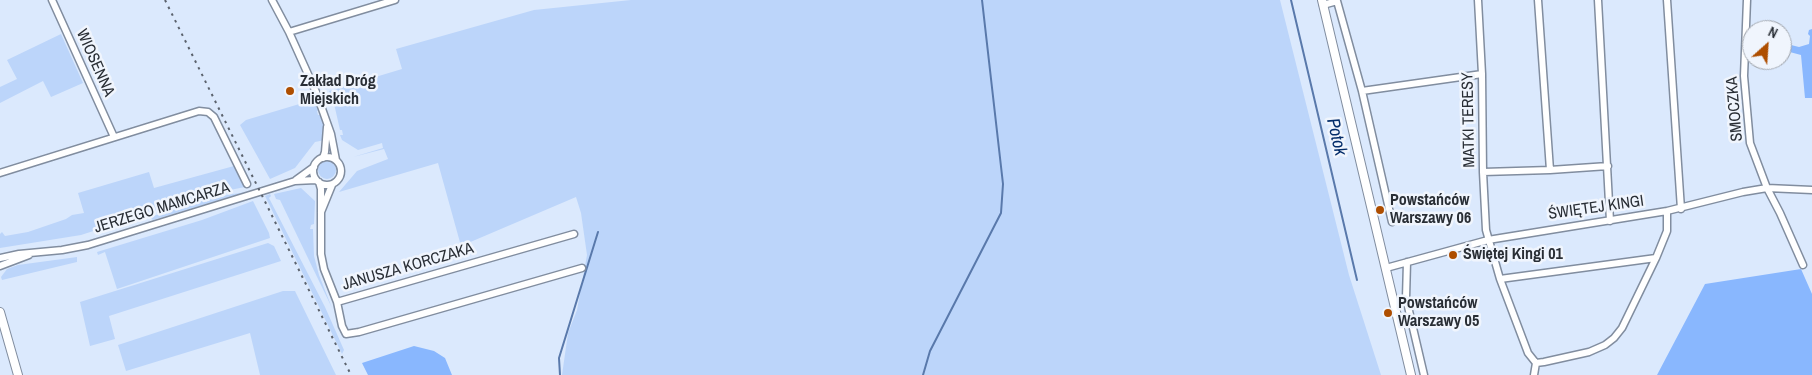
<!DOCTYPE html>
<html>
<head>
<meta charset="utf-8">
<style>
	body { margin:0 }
	#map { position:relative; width:1812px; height:375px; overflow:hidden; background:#dbe9fd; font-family:"Archivo Narrow",sans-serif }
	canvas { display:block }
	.north { position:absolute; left:1742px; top:20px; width:50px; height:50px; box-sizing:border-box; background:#f0f5fd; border:1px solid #a0a5ad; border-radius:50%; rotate:26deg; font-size:14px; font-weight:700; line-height:20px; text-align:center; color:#292e35 }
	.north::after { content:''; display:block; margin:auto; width:18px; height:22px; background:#ae4e00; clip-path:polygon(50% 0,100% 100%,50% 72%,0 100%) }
</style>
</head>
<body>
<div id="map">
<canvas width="1812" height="375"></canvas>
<div class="north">N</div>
</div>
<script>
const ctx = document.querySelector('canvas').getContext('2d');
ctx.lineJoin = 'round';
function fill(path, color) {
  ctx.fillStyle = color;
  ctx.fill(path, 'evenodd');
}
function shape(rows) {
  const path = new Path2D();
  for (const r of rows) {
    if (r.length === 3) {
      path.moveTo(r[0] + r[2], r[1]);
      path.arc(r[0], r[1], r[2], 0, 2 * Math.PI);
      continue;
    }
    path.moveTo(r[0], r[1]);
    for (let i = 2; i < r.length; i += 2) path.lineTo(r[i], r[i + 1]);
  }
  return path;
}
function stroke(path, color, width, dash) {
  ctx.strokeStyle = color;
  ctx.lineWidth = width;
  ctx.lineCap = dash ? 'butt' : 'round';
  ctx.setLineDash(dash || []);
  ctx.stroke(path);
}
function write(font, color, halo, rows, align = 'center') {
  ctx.font = font + ' "Archivo Narrow",sans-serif';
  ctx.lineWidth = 5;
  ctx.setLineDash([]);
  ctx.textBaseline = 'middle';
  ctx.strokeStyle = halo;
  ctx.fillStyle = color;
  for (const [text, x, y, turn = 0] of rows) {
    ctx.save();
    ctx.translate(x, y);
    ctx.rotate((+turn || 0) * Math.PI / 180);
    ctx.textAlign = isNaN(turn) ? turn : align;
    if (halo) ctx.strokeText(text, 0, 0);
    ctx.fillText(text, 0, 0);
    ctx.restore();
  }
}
fill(shape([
	[631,0,1280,0,1349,275,1381,375,562,375,568,333,577,310,587,255,581,213,576,197,461,246,438,163,339,192,357,171,388,159,384,149,353,157,383,148,382,143,358,150,342,140,340,135,343,135,342,130,340,130,335,108,329,91,402,69,396,49,534,10],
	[61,34,83,83,51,97,43,81,0,103,0,87,17,79,7,60],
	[316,99,319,110,317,111,318,115,322,115,325,140,315,142,295,168,270,179,240,125,246,120],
	[327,170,9],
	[234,166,236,166,245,187,205,195,148,213,147,211,142,212,143,215,81,235,0,248,0,234,2,232,5,236,28,232,66,219,72,215,84,213,78,193,149,172,154,188],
	[301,188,315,201,314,224,311,225,310,229,313,229,314,256,319,275,332,308,280,200,276,199,274,194],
	[246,192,153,220,150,217,215,197],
	[270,194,271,196,269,198,325,307,344,350,342,354,265,196],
	[253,201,269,233,270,238,117,289,105,252,98,255,97,252,202,220],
	[268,243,274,246,281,261,109,316,115,339,90,346,80,302],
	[77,257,77,262,2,280,1,277,7,269,18,265],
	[283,291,295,291,336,375,260,375,250,333,126,371,118,345]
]), '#bcd5fa');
fill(shape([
	[1812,29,1812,98,1805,98,1801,55,1786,51,1782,54,1782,44,1783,43,1799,47,1809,44,1810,36,1808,34,1809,30],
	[1801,269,1812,294,1812,375,1657,375,1705,284],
	[414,346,434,351,445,358,452,375,368,375,362,363]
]), '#89b7fe');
stroke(shape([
	[1291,0,1357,280],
	[560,375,559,358,598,232],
	[923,375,930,351,1001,213,1003,184,982,0]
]), '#5979ab', 2);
const minor = shape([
	[52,0,114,137],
	[272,0,289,32,316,92,331,134,336,160],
	[1478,0,1482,74,1483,172,1486,230,1500,279,1528,353,1536,363,1534,375],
	[1538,0,1550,170],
	[1598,0,1610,221],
	[1667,0,1681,209],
	[1747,0,1744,76,1750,143,1767,188,1780,213,1803,265],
	[1323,5,1337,1,1362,91,1392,222],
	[289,32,395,0],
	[1362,91,1482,74],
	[327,171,14],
	[323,158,325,152,327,127],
	[1483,172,1550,170,1608,166],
	[0,173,199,111,208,112,214,117,247,184],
	[296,180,314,167],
	[319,182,321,189,321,254,324,269,337,302,342,326,346,334,359,332,582,268],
	[321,212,332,185],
	[0,258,19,254,62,250,88,245,295,181,316,180],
	[1407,262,1406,298,1424,375],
	[0,266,29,255],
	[1386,268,1488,240,1667,211,1743,192,1767,188,1812,190],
	[1500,279,1656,258,1667,231,1667,211],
	[337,302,574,234],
	[1536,363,1544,362,1589,352,1605,345,1614,338,1622,328,1656,258]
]);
const tertiary = shape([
	[1322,0,1411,375],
	[0,312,18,375]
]);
stroke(minor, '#818d9f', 9);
stroke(tertiary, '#818d9f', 10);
stroke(minor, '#fff', 6);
stroke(tertiary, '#fff', 8);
stroke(shape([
	[165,0,351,375]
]), '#5b626d', 2, [2.5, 5]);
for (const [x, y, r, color] of [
	[290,91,5,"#ae4e00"],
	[1380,210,5,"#ae4e00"],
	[1453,255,5,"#ae4e00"],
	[1388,313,5,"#ae4e00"]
]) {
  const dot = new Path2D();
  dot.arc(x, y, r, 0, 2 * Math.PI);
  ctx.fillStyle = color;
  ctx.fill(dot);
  stroke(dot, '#f0f5fd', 2);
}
write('16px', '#292e35', '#f0f5fd', [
	["WIOSENNA",95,63,66],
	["SMOCZKA",1735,109,-95],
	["MATKI TERESY",1469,120,-91],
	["JERZEGO MAMCARZA",162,208,-17],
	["ŚWIĘTEJ KINGI",1596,208,-8],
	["JANUSZA KORCZAKA",408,267,-16]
]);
write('bold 16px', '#292e35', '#f0f5fd', [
	["Zakład Dróg",300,82],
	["Miejskich",300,100],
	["Powstańców",1390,201],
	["Warszawy 06",1390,219],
	["Świętej Kingi 01",1463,255],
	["Powstańców",1398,304],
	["Warszawy 05",1398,322]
], 'left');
write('italic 18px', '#042d6a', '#f0f5fd', [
	["Potok",1336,137,77]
]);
</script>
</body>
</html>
